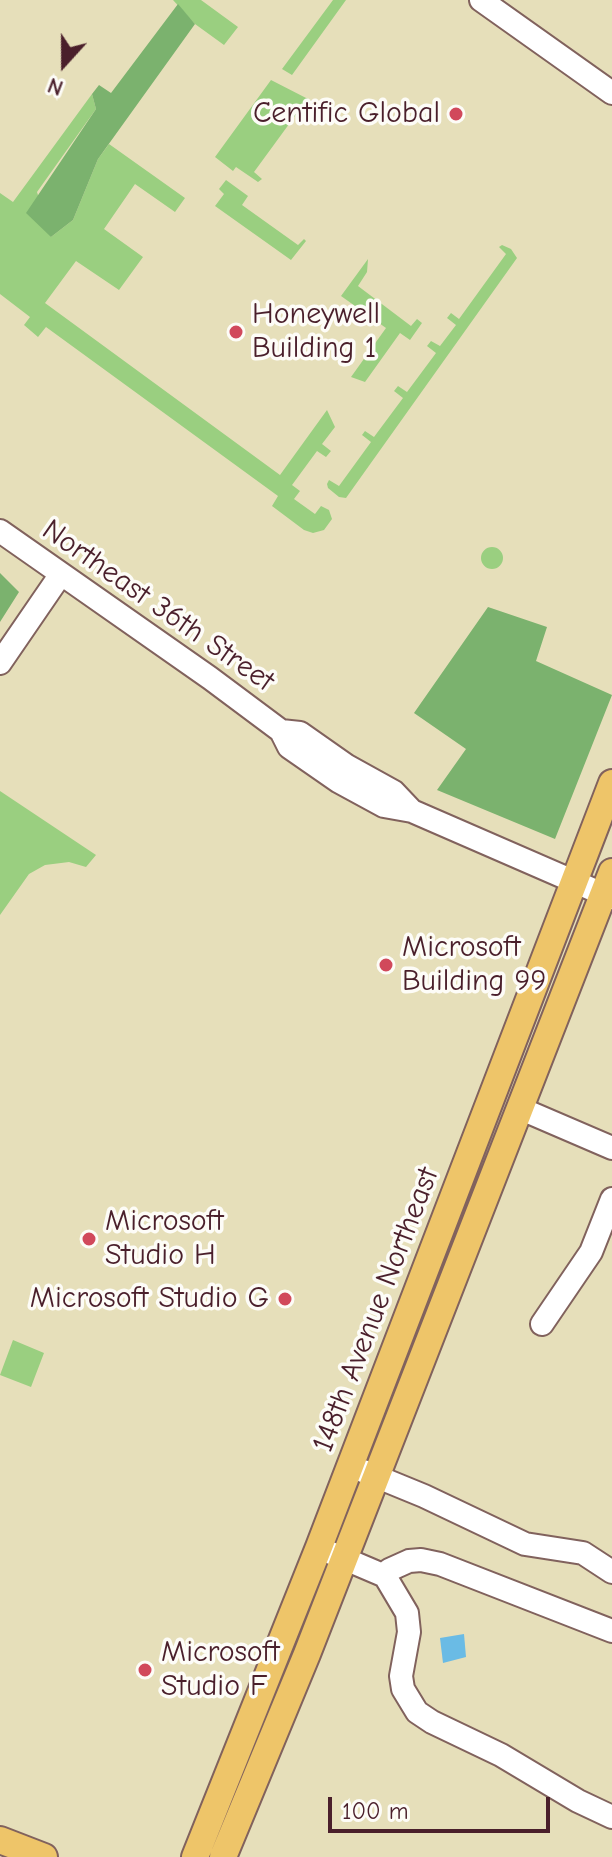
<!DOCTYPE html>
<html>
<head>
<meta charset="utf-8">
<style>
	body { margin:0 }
	#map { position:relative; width:612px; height:1857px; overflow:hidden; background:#e6dfba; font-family:"Comic Neue",sans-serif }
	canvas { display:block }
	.north { position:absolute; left:24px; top:24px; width:80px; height:80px; -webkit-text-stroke:6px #fdfcf7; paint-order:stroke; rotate:201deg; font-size:22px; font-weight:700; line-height:32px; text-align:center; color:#4a1f2b }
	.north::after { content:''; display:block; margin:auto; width:28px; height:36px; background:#4a1f2b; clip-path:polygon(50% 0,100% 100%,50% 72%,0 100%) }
	.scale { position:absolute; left:328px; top:1797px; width:222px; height:36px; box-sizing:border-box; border:4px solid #4a1f2b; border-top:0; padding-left:10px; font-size:24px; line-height:28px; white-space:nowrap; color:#4a1f2b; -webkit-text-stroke:6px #fdfcf7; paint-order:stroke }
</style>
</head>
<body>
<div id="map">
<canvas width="612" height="1857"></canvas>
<div class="north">N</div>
<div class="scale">100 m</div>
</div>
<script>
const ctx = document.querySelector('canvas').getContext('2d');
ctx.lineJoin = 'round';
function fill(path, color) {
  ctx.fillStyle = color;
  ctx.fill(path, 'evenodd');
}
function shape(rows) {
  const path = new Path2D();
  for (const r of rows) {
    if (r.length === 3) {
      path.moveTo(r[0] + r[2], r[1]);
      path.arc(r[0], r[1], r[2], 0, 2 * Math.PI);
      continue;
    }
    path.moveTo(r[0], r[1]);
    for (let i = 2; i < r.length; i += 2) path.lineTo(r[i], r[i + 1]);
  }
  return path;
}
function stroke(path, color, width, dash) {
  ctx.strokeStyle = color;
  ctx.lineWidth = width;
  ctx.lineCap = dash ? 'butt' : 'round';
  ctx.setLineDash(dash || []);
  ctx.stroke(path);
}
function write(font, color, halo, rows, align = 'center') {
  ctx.font = font + ' "Comic Neue",sans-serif';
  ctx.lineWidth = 7;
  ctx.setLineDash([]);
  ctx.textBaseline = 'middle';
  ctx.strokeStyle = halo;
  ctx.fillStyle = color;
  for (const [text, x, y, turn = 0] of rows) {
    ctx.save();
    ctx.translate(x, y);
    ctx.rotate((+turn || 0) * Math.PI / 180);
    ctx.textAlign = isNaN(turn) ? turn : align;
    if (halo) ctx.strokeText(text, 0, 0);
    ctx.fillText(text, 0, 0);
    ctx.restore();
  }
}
fill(shape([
	[173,0,201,0,238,27,224,45,195,24],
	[333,0,346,0,292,75,282,69],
	[271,80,310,100,314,108,311,109,303,105,254,172,262,179,258,182,236,167,233,171,215,157],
	[92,94,96,109,37,192,51,237,73,220,98,159,109,144,185,198,175,212,135,184,104,229,143,257,119,290,76,261,45,303,280,475,327,410,335,427,322,444,331,451,326,457,317,451,292,485,300,491,294,499,315,514,321,506,329,510,332,519,324,530,313,533,304,530,272,506,278,496,46,327,38,337,24,325,30,317,0,294,0,193,13,202],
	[226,180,248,196,242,205,298,245,304,239,306,241,291,260,215,206,224,194,219,189],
	[502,245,511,249,517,258,346,498,339,497,328,488,327,484,329,480,339,486,371,442,362,435,365,431,374,437,403,398,394,391,398,386,407,392,436,353,427,346,431,341,440,346,456,325,447,318,451,313,459,319,506,254,499,247],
	[368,259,367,272,358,286,411,326,417,319,422,323,410,340,400,333,365,382,351,377,386,328,341,296],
	[492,558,11],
	[0,791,96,855,86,867,69,862,45,865,29,874,0,915],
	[13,1340,44,1353,31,1387,0,1375]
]), '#9acf80');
fill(shape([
	[178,4,195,24,98,159,73,220,51,237,26,213,96,109,92,94,99,85,111,93],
	[0,573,19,592,0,622],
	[488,607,547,627,536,661,612,695,555,839,437,790,466,749,414,713]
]), '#7bb26e');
fill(shape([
	[464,1634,466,1657,443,1663,440,1638]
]), '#6abbe5');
const minor = shape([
	[481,0,612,93],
	[0,531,210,678,281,731,289,747,338,781,384,806,412,811,612,898],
	[0,663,61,574],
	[281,731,300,733,347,766,394,792,412,811],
	[519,1108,612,1148],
	[542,1324,591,1252,612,1199],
	[363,1471,424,1496,525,1544,583,1553,612,1572],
	[331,1553,385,1576,407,1613,409,1632,401,1676,403,1689,417,1712,432,1722,501,1755,578,1801,612,1817],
	[385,1576,389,1570,409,1561,421,1560,440,1564,612,1631]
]);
const major = shape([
	[0,1840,44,1857],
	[195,1857,319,1547,612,783],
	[223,1857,307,1654,612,872]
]);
stroke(minor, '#81625d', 26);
stroke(major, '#81625d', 30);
stroke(minor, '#fff', 22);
stroke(major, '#eec569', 26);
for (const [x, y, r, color] of [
	[456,114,8,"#d1495b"],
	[236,332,8,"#d1495b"],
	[386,965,8,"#d1495b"],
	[89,1239,8,"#d1495b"],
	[285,1299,8,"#d1495b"],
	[145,1670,8,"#d1495b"]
]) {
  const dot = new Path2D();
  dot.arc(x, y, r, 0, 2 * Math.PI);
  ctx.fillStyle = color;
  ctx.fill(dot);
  stroke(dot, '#fdfcf7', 3);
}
write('30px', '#4a1f2b', '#fdfcf7', [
	["Centific Global",440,114,"right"],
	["Honeywell",252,315],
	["Building 1",252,349],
	["Microsoft",402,948],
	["Building 99",402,982],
	["Microsoft",105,1222],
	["Studio H",105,1256],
	["Microsoft Studio G",269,1299,"right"],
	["Microsoft",161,1653],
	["Studio F",161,1687]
], 'left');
write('30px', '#4a1f2b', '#fdfcf7', [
	["Northeast 36th Street",158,606,35],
	["148th Avenue Northeast",376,1310,-69]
]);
</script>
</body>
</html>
